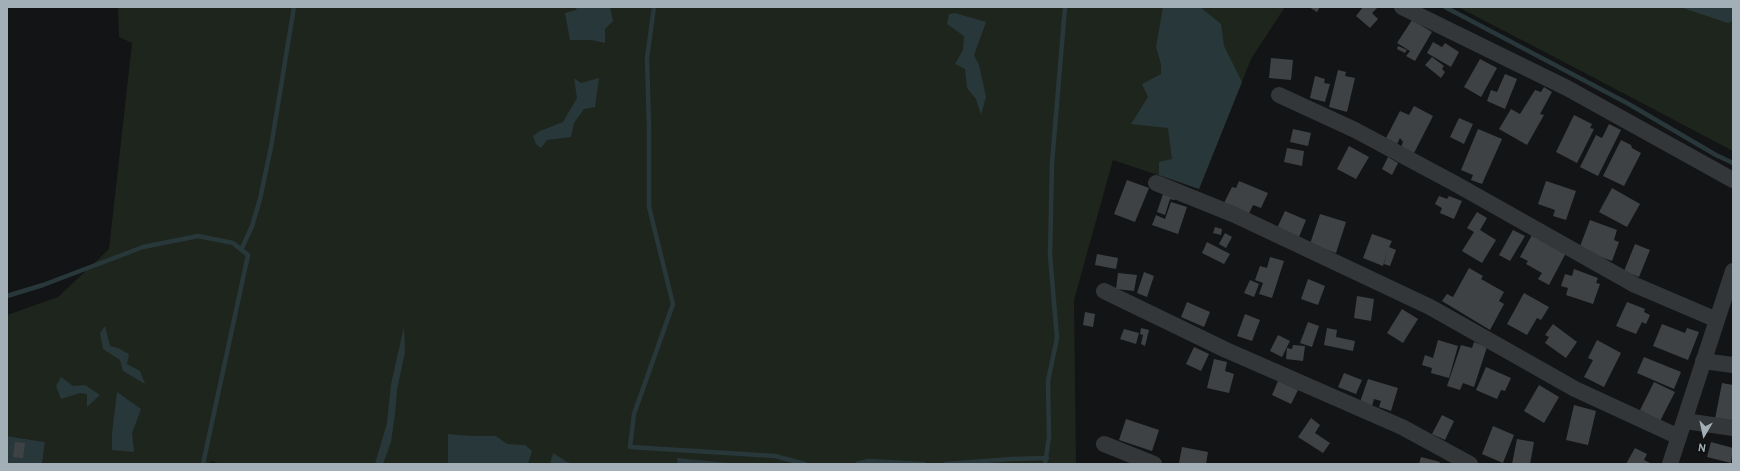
<!DOCTYPE html>
<html>
<head>
<meta charset="utf-8">
<style>
	body { margin:0 }
	#map { position:relative; width:1740px; height:471px; overflow:hidden; background:#131415; font-family:Overpass,sans-serif }
	canvas { display:block }
	.frame { position:absolute; inset:0; border:8px solid #a3afb7; pointer-events:none }
	.north { position:absolute; left:1684px; top:415px; width:40px; height:40px; -webkit-text-stroke:3px #0e0f10; paint-order:stroke; rotate:189deg; font-size:11px; font-weight:700; line-height:16px; text-align:center; color:#a3afb7 }
	.north::after { content:''; display:block; margin:auto; width:14px; height:18px; background:#a3afb7; clip-path:polygon(50% 0,100% 100%,50% 72%,0 100%) }
</style>
</head>
<body>
<div id="map">
<canvas width="1740" height="471"></canvas>
<div class="frame"></div>
<div class="north">N</div>
</div>
<script>
const ctx = document.querySelector('canvas').getContext('2d');
ctx.lineJoin = 'round';
function fill(path, color) {
  ctx.fillStyle = color;
  ctx.fill(path, 'evenodd');
}
function shape(rows) {
  const path = new Path2D();
  for (const r of rows) {
    path.moveTo(r[0], r[1]);
    for (let i = 2; i < r.length; i += 2) path.lineTo(r[i], r[i + 1]);
  }
  return path;
}
function stroke(path, color, width, dash) {
  ctx.strokeStyle = color;
  ctx.lineWidth = width;
  ctx.lineCap = dash ? 'butt' : 'round';
  ctx.setLineDash(dash || []);
  ctx.stroke(path);
}
fill(shape([
	[118,7,1285,7,1251,59,1199,189,1113,160,1074,300,1076,464,221,464,211,461,210,464,42,464,45,442,7,436,7,315,58,297,109,249,132,43,119,37],
	[1458,7,1733,7,1733,151,1564,62]
]), '#1e251d');
fill(shape([
	[577,7,610,7,613,21,605,29,605,43,591,40,570,40,565,13,576,10],
	[1163,7,1200,7,1221,24,1224,46,1242,82,1199,189,1159,175,1159,162,1172,159,1168,128,1131,124,1148,97,1142,84,1161,74,1161,64,1156,47],
	[1680,7,1733,7,1733,21,1728,23],
	[955,13,986,22,974,55,979,65,986,97,981,115,976,99,967,88,965,69,955,64,963,50,964,36,947,24,949,14],
	[574,78,581,83,599,78,595,107,584,109,574,123,571,137,547,140,541,148,536,144,533,136,540,131,563,122,577,98],
	[105,326,110,346,118,348,129,354,127,364,140,371,145,384,123,371,120,360,103,349,100,333],
	[404,327,405,352,397,390,395,414,391,442,383,464,375,464,387,423,391,384],
	[61,377,73,386,85,385,100,395,87,407,87,394,80,393,61,399,56,386],
	[117,392,141,409,132,433,134,452,112,450,112,433],
	[448,434,471,436,496,436,507,444,525,445,532,451,528,464,448,464],
	[7,436,45,442,42,464,7,464],
	[553,453,567,462,576,464,550,464],
	[677,458,728,463,727,464,678,464]
]), '#28373a');
stroke(shape([
	[654,7,647,58,649,128,649,207,673,304,634,414,630,447,775,456,805,464],
	[1445,7,1627,103,1716,155,1733,163],
	[241,250,252,226,260,199,271,147,294,7],
	[7,296,43,285,143,247,198,236,233,243,248,255,203,464],
	[857,464,868,461,924,464],
	[945,464,1012,459,1047,458],
	[1045,464,1049,437,1048,381,1057,338,1050,255,1052,163,1065,7]
]), '#28373a', 4.5);
fill(shape([
	[1309,7,1320,7,1317,12],
	[1363,7,1378,7,1372,13,1378,19,1370,28,1356,16],
	[1412,20,1432,32,1415,61,1406,56,1410,51,1397,43],
	[1433,42,1442,47,1445,43,1459,52,1451,67,1427,53],
	[1398,46,1407,50,1405,53,1397,49],
	[1432,57,1444,66,1442,69,1445,72,1441,78,1425,65],
	[1271,58,1293,60,1291,80,1269,78],
	[1480,59,1497,68,1481,97,1464,87],
	[1338,70,1346,72,1345,76,1355,78,1347,112,1329,107],
	[1505,74,1517,79,1505,109,1487,101,1491,90,1497,92],
	[1315,76,1325,79,1324,83,1330,84,1325,102,1310,98],
	[1544,87,1552,92,1540,114,1544,115,1527,145,1499,129,1511,109,1520,114,1535,90,1541,92],
	[1414,106,1433,116,1414,153,1401,147,1403,142,1400,138,1397,144,1386,138,1400,111,1409,115],
	[1574,115,1592,124,1590,128,1594,129,1577,163,1556,152],
	[1459,118,1473,124,1464,144,1450,137],
	[1609,124,1621,130,1598,176,1580,167,1596,135,1602,138],
	[1293,129,1311,133,1308,146,1290,142],
	[1478,129,1502,139,1482,184,1471,180,1473,175,1461,170],
	[1621,140,1631,145,1632,148,1641,153,1624,186,1603,176],
	[1349,146,1369,157,1356,179,1337,169],
	[1287,148,1304,151,1302,166,1284,162],
	[1388,157,1398,163,1392,175,1382,169],
	[1127,180,1149,188,1135,222,1114,214],
	[1239,181,1268,193,1261,208,1253,205,1248,216,1223,205,1232,187,1236,188],
	[1546,181,1576,191,1566,220,1553,216,1555,210,1538,204],
	[1612,188,1640,204,1627,227,1599,212],
	[1164,191,1176,196,1175,200,1170,199,1165,215,1157,212],
	[1439,196,1447,199,1449,196,1462,201,1454,219,1440,213,1442,208,1435,204],
	[1171,202,1187,207,1178,234,1152,225,1156,215,1165,219],
	[1285,211,1306,220,1299,237,1277,228],
	[1477,212,1487,218,1480,230,1496,240,1482,263,1462,251,1474,232,1467,228],
	[1320,214,1346,222,1336,253,1310,244],
	[1590,220,1617,230,1614,240,1619,242,1612,261,1579,249],
	[1215,227,1222,229,1221,235,1213,233],
	[1513,230,1525,236,1510,261,1499,255],
	[1225,233,1232,237,1226,248,1219,244],
	[1533,233,1567,251,1549,285,1538,279,1542,273,1526,264,1528,261,1520,257],
	[1372,234,1392,241,1389,247,1396,250,1390,266,1384,264,1388,250,1383,266,1363,258],
	[1207,242,1230,254,1224,264,1202,253],
	[1635,244,1650,250,1639,277,1624,271],
	[1097,254,1118,258,1116,269,1095,265],
	[1270,257,1284,261,1272,298,1259,294,1263,283,1255,280,1260,266,1267,268],
	[1469,268,1483,276,1481,279,1504,292,1499,301,1504,304,1490,330,1442,301,1447,294,1453,297],
	[1574,269,1598,278,1596,283,1600,284,1593,304,1566,295,1568,288,1561,286,1565,274,1572,276],
	[1144,272,1154,276,1147,297,1137,293],
	[1118,273,1137,275,1134,291,1116,289],
	[1308,279,1325,286,1318,305,1301,299],
	[1250,280,1259,284,1254,297,1244,293],
	[1524,293,1549,307,1541,320,1537,318,1527,335,1507,324],
	[1357,296,1374,299,1371,321,1354,318],
	[1187,302,1210,312,1204,327,1181,317],
	[1627,302,1645,309,1644,312,1650,315,1646,324,1642,322,1636,334,1616,326],
	[1402,309,1418,319,1403,343,1387,333],
	[1085,312,1095,314,1093,327,1083,325],
	[1245,314,1260,320,1252,341,1237,336],
	[1308,322,1319,326,1312,347,1300,343],
	[1553,324,1577,342,1566,358,1545,343,1549,337,1545,335],
	[1662,324,1685,333,1687,328,1699,332,1688,360,1653,346],
	[1141,328,1149,330,1145,346,1141,344,1143,335,1140,334],
	[1327,328,1337,330,1336,337,1355,341,1353,351,1324,345],
	[1124,329,1139,333,1136,344,1120,339],
	[1278,335,1290,341,1282,357,1270,351],
	[1438,340,1458,346,1449,378,1431,373,1432,368,1422,365,1425,355,1433,358],
	[1597,340,1621,353,1604,387,1584,377,1593,360,1588,358],
	[1474,342,1487,347,1474,387,1463,383,1460,390,1447,386,1461,345,1472,348],
	[1293,345,1305,346,1303,361,1286,359,1287,348,1292,349],
	[1194,347,1209,354,1201,371,1186,364],
	[1644,357,1681,372,1674,389,1637,373],
	[1214,359,1227,362,1225,371,1234,374,1229,393,1207,388],
	[1486,367,1511,378,1505,391,1501,390,1497,399,1476,390],
	[1344,373,1362,380,1356,394,1338,387],
	[1368,379,1398,388,1391,411,1379,407,1381,401,1374,399,1372,406,1360,402],
	[1278,381,1298,390,1291,404,1272,395],
	[1654,382,1675,392,1660,421,1640,410],
	[1722,383,1733,385,1733,423,1715,419],
	[1539,385,1559,397,1544,423,1524,411],
	[1574,405,1596,411,1588,445,1566,440],
	[1442,415,1454,421,1445,440,1432,434],
	[1311,418,1320,425,1315,433,1330,443,1323,453,1298,437],
	[1126,419,1159,430,1152,451,1119,440],
	[1493,426,1514,435,1503,463,1482,454],
	[1517,439,1534,442,1530,464,1512,464],
	[15,442,25,443,23,458,13,457],
	[1711,442,1733,448,1731,463,1707,457],
	[1182,447,1208,452,1206,464,1179,463],
	[1635,448,1647,454,1644,460,1652,464,1626,464],
	[1421,457,1440,462,1439,464,1419,464]
]), '#3f4245');
stroke(shape([
	[1402,7,1567,88,1733,180],
	[1279,95,1355,130,1454,183,1635,285,1717,320],
	[1156,183,1235,215,1430,307,1575,389,1679,437],
	[1104,291,1226,350,1402,427,1470,464],
	[1703,361,1733,365],
	[1685,421,1733,428],
	[1104,444,1154,464],
	[1670,464,1733,271]
]), '#34373a', 16);
</script>
</body>
</html>
